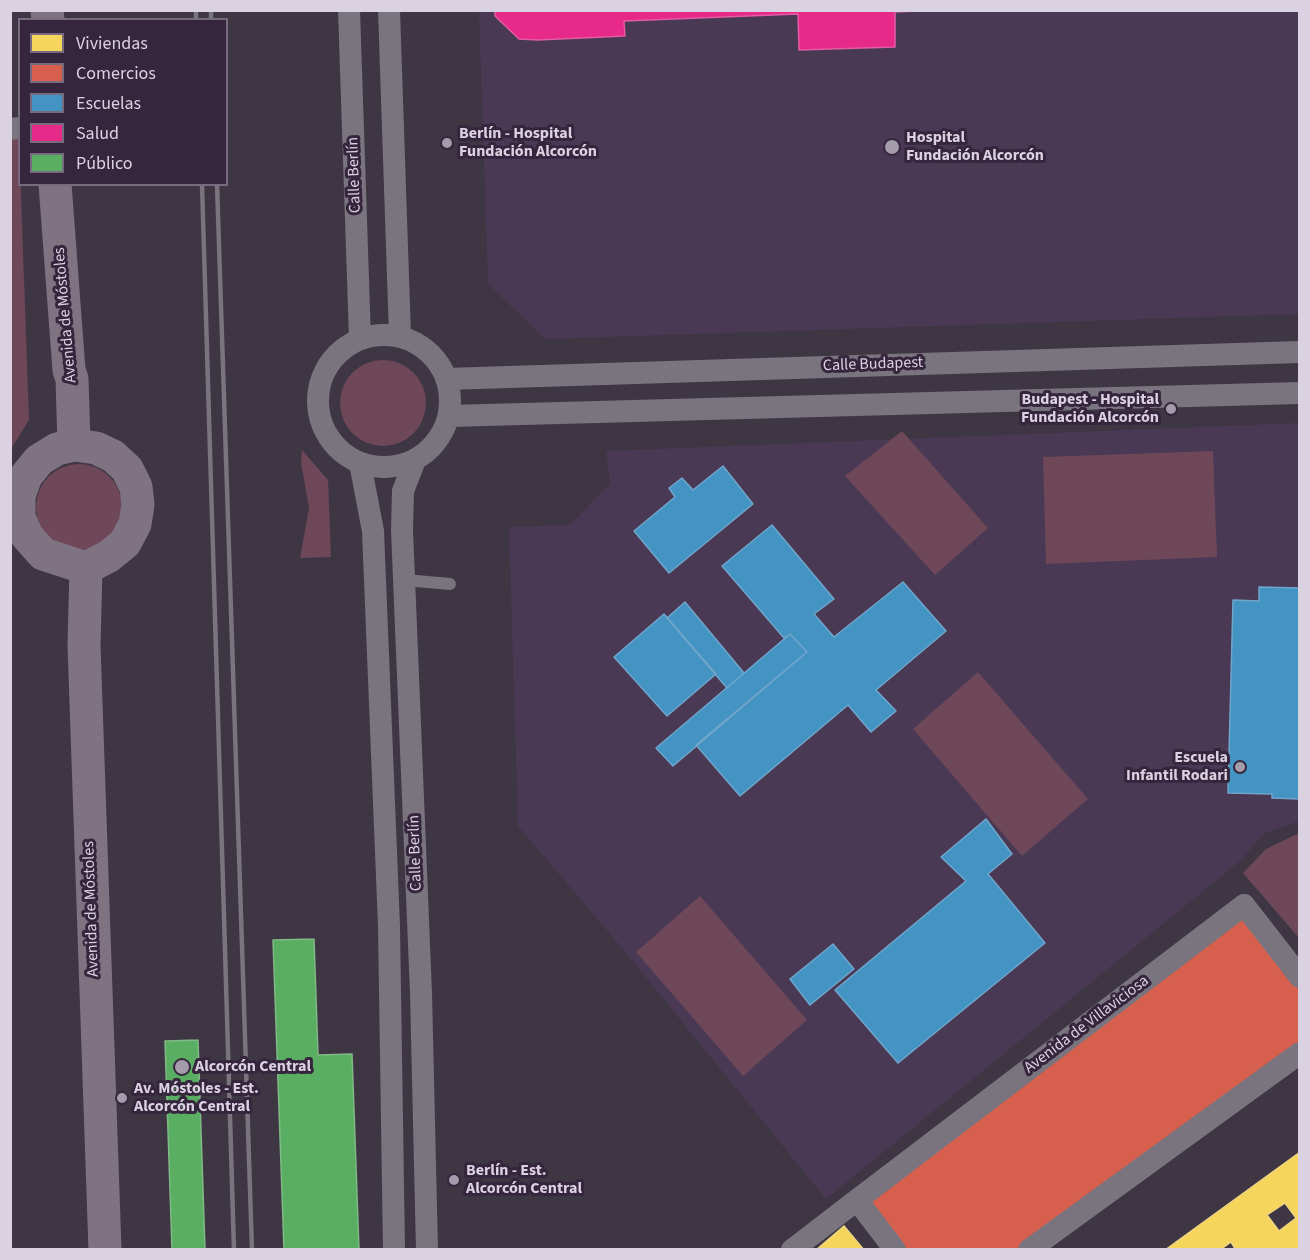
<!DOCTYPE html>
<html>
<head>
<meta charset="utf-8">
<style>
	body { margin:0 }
	#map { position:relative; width:1310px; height:1260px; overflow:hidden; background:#3e3743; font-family:"Source Sans 3",sans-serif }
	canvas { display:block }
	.frame { position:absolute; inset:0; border:12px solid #dbd2e1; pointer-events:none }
	.legend { position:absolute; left:18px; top:18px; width:210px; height:168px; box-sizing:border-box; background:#35263e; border:2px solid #776b7f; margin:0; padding:8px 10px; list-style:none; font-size:18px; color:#dbd2e1 }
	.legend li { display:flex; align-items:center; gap:12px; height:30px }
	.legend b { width:30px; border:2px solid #776b7f }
</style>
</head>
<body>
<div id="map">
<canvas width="1310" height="1260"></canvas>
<div class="frame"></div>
<ul class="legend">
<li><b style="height:16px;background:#f6d55c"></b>Viviendas</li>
<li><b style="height:16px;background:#d6604d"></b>Comercios</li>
<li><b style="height:16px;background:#4393c3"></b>Escuelas</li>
<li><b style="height:16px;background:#e7298a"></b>Salud</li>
<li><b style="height:16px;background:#5aae61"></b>Público</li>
</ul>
</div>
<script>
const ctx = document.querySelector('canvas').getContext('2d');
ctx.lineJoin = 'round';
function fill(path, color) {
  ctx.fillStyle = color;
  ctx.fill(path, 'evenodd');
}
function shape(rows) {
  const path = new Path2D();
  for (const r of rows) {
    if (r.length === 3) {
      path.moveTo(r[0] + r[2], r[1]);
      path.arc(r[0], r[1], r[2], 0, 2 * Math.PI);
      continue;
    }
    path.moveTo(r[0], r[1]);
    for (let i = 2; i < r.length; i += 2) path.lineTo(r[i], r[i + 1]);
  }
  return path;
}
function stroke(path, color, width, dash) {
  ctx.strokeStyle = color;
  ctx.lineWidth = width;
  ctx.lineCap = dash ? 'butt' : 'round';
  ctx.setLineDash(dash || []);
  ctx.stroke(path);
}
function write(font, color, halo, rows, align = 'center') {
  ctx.font = font + ' "Source Sans 3",sans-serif';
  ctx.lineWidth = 6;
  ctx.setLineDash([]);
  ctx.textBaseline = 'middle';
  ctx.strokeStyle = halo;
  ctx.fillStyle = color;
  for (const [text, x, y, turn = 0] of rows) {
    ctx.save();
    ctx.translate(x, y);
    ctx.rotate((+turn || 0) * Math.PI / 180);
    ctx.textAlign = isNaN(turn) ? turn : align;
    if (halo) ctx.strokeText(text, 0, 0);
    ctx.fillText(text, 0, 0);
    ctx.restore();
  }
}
fill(shape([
	[479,11,1299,11,1299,314,545,339,488,284],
	[1299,423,1299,821,1265,833,1239,862,826,1199,622,948,518,826,509,527,570,525,610,484,606,451]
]), '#493954');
fill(shape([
	[19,139,29,420,11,449,10,140],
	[383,403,43],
	[902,431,988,528,935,575,845,476],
	[302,450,328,480,331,557,300,558,309,508,301,463],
	[1213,451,1217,557,1046,564,1043,457],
	[79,507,43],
	[978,672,1088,799,1022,856,913,729],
	[1299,833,1299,938,1243,873,1266,849],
	[700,896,807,1020,743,1076,636,952]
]), '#6e4759');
const homes = shape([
	[1233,930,1280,989,1116,1124,1107,1113,943,1249,896,1191,1060,1056,1068,1066,1233,930],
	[1300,1152,1300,1250,1236,1250,1231,1242,1220,1250,1165,1250,1300,1152],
	[1285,1203,1296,1218,1279,1231,1267,1215,1285,1203],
	[844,1226,864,1250,816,1250,844,1226]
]);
fill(homes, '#f6d55c');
stroke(homes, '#eed484', 1.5);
const shops = shape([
	[1244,905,1300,977,1300,1053,1033,1250,886,1250,851,1198,1244,905]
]);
fill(shops, '#d6604d');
stroke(shops, '#d88279', 1.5);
const schools = shape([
	[723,466,753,504,669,573,634,531,675,497,669,488,682,478,693,490,723,466],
	[772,525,834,599,814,614,834,637,903,582,946,631,876,690,896,711,871,732,848,705,740,796,696,745,807,652,790,634,784,638,722,566,772,525],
	[1259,587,1300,588,1300,799,1272,798,1272,794,1228,793,1233,600,1259,601,1259,587],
	[685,602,744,673,727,688,667,618,685,602],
	[664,614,716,674,667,716,614,657,664,614],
	[790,634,807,652,673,766,656,748,790,634],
	[986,819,1012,854,988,874,1045,943,898,1063,835,990,966,881,941,857,986,819],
	[833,944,854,969,810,1005,790,979,833,944]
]);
fill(schools, '#4393c3');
stroke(schools, '#71a6cc', 1.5);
const health = shape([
	[495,10,940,10,895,12,895,47,799,50,798,14,624,21,625,36,538,40,519,39,495,16,495,10]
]);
fill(health, '#e7298a');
stroke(health, '#e35ca4', 1.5);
const public = shape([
	[314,939,318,1055,352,1054,359,1250,284,1250,273,940,314,939],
	[198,1040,205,1250,172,1250,165,1041,198,1040]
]);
fill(public, '#5aae61');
stroke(public, '#81b987', 1.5);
stroke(shape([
	[405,580,450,584]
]), '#7a747f', 12);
stroke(shape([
	[349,10,360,339],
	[389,10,400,336],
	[10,129,20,128],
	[384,401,66],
	[446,379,1300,352],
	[449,416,1300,393],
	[415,460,403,491,402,530,421,993,427,1250],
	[360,463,373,531,389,926,394,1250],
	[792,1250,857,1200],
	[895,1250,857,1200,1244,905,1300,977],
	[1029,1250,1300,1053]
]), '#7a747f', 22);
stroke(shape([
	[47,10,48,20],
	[55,184,69,370,72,379,74,445],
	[74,445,96,448,113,456,127,469,136,487,138,505,135,524,125,543,109,556,86,568,43,554,27,536,19,517,19,496,26,476,39,460,57,449,74,445],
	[86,568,84,645,105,1250]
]), '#7f7381', 33);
stroke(shape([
	[196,10,196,20],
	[211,10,211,20],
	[202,184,234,1250],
	[217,184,252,1250]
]), '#7a747e', 4.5);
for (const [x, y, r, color] of [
	[447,143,6,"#a49caa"],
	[892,147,8,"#a49caa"],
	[1171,409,6,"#a49caa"],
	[1240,767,6,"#a49caa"],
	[182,1067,8,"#a49caa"],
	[122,1098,6,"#a49caa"],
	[454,1180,6,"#a49caa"]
]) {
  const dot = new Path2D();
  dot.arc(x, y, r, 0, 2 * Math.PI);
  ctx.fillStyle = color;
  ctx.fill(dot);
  stroke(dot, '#35263e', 2);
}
write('bold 16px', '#dbd2e1', '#35263e', [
	["Berlín - Hospital",459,134],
	["Fundación Alcorcón",459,152],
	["Hospital",906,138],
	["Fundación Alcorcón",906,156],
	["Budapest - Hospital",1159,400,"right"],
	["Fundación Alcorcón",1159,418,"right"],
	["Escuela",1228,758,"right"],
	["Infantil Rodari",1228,776,"right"],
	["Alcorcón Central",195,1067],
	["Av. Móstoles - Est.",134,1089],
	["Alcorcón Central",134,1107],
	["Berlín - Est.",466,1171],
	["Alcorcón Central",466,1189]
], 'left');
write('16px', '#dbd2e1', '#35263e', [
	["Calle Berlín",355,175,-92],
	["Avenida de Móstoles",66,315,-95],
	["Calle Budapest",873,365,-2],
	["Calle Berlín",416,853,-92],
	["Avenida de Móstoles",92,909,-92],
	["Avenida de Villaviciosa",1087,1025,-37]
]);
</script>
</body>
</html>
